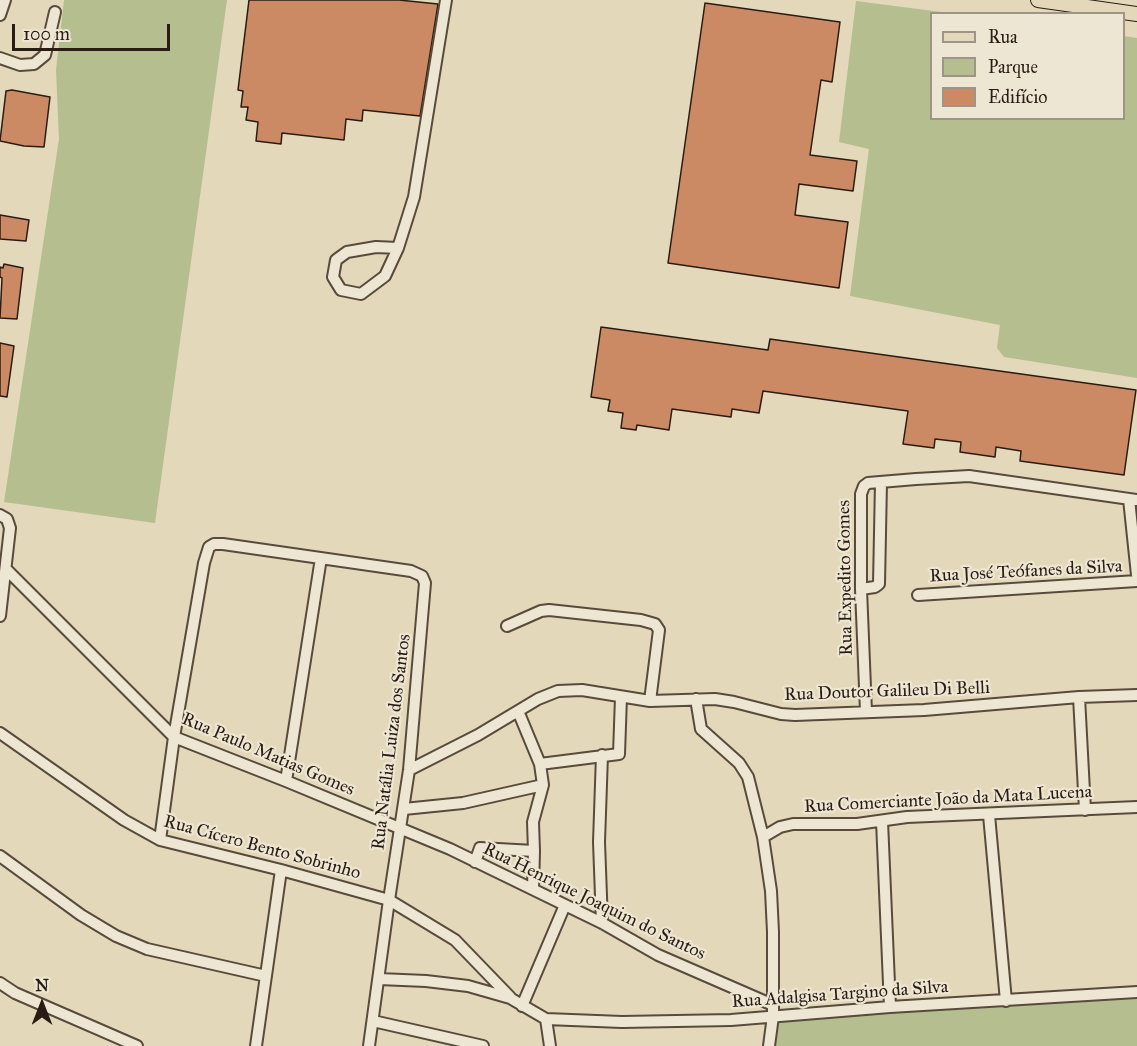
<!DOCTYPE html>
<html>
<head>
<meta charset="utf-8">
<style>
	body { margin:0 }
	#map { position:relative; width:1137px; height:1046px; overflow:hidden; background:#e3d8b9; font-family:"IM FELL Great Primer",serif }
	canvas { display:block }
	.legend { position:absolute; left:930px; top:12px; width:195px; height:108px; box-sizing:border-box; background:#ede6d2; border:2px solid #9f9586; margin:0; padding:8px 10px; list-style:none; font-size:18px; color:#291c14 }
	.legend li { display:flex; align-items:center; gap:12px; height:30px }
	.legend b { width:30px; border:2px solid #9f9586 }
	.north { position:absolute; left:12px; top:974px; width:60px; height:60px; -webkit-text-stroke:4px #ede6d2; paint-order:stroke; rotate:0deg; font-size:16px; font-weight:700; line-height:24px; text-align:center; color:#291c14 }
	.north::after { content:''; display:block; margin:auto; width:21px; height:27px; background:#291c14; clip-path:polygon(50% 0,100% 100%,50% 72%,0 100%) }
	.scale { position:absolute; left:12px; top:24px; width:158px; height:27px; box-sizing:border-box; border:3px solid #291c14; border-top:0; padding-left:8px; font-size:18px; line-height:21px; white-space:nowrap; color:#291c14; -webkit-text-stroke:4px #ede6d2; paint-order:stroke }
</style>
</head>
<body>
<div id="map">
<canvas width="1137" height="1046"></canvas>
<ul class="legend">
<li><b style="height:8px;background:#e3d8b9"></b>Rua</li>
<li><b style="height:16px;background:#b5be8e"></b>Parque</li>
<li><b style="height:16px;background:#cb8a64"></b>Edifício</li>
</ul>
<div class="north">N</div>
<div class="scale">100 m</div>
</div>
<script>
const ctx = document.querySelector('canvas').getContext('2d');
ctx.lineJoin = 'round';
function fill(path, color) {
  ctx.fillStyle = color;
  ctx.fill(path, 'evenodd');
}
function shape(rows) {
  const path = new Path2D();
  for (const r of rows) {
    path.moveTo(r[0], r[1]);
    for (let i = 2; i < r.length; i += 2) path.lineTo(r[i], r[i + 1]);
  }
  return path;
}
function stroke(path, color, width, dash) {
  ctx.strokeStyle = color;
  ctx.lineWidth = width;
  ctx.lineCap = dash ? 'butt' : 'round';
  ctx.setLineDash(dash || []);
  ctx.stroke(path);
}
function write(font, color, halo, rows, align = 'center') {
  ctx.font = font + ' "IM FELL Great Primer",serif';
  ctx.lineWidth = 4.5;
  ctx.setLineDash([]);
  ctx.textBaseline = 'middle';
  ctx.strokeStyle = halo;
  ctx.fillStyle = color;
  for (const [text, x, y, turn = 0] of rows) {
    ctx.save();
    ctx.translate(x, y);
    ctx.rotate((+turn || 0) * Math.PI / 180);
    ctx.textAlign = isNaN(turn) ? turn : align;
    if (halo) ctx.strokeText(text, 0, 0);
    ctx.fillText(text, 0, 0);
    ctx.restore();
  }
}
fill(shape([
	[64,0,227,0,155,523,4,502,59,139,56,70],
	[856,1,949,13,932,14,932,118,1124,118,1124,36,1137,38,1137,378,1004,357,997,348,1000,325,850,296,869,149,839,142],
	[1137,993,1137,1046,776,1046,777,1017]
]), '#b5be8e');
const building = shape([
	[249,0,399,0,438,4,420,116,363,110,362,121,346,119,344,140,282,133,281,144,256,141,258,122,246,120,248,107,241,107,243,91,238,90,249,0],
	[705,3,840,22,832,82,821,80,810,155,857,161,853,191,799,184,795,215,848,222,839,288,668,263,705,3],
	[12,90,50,97,44,147,24,146,0,141,6,91,12,90],
	[0,215,29,220,26,241,0,239,0,215],
	[4,264,23,268,17,319,0,318,2,278,0,277,0,267,3,268,4,264],
	[601,327,768,350,770,339,1136,390,1124,475,1020,461,1021,451,996,447,995,457,960,452,961,442,935,439,934,448,903,444,908,411,763,391,759,413,732,409,731,417,672,409,669,430,637,425,636,430,621,428,623,413,608,411,610,400,591,397,601,327],
	[0,343,14,346,7,397,0,396,0,343]
]);
fill(building, '#cb8a64');
stroke(building, '#291c14', 1.5);
const minor = shape([
	[0,15,5,0],
	[0,58,20,65,34,64,45,55,55,12],
	[398,248,376,247,347,252,336,260,333,277,341,290,361,294,385,276,398,248,414,197,446,0],
	[1129,499,1137,575],
	[0,515,7,519,10,528,0,616],
	[7,570,174,737,286,781,450,849,602,923,658,955,773,1005],
	[861,589,875,587,879,584,881,482],
	[918,595,1137,581],
	[507,626,541,611,549,610,641,620,655,624,659,630,650,701],
	[1079,697,1085,810],
	[696,699,701,729,739,763,748,777,763,837,771,891,773,932,773,1016,769,1046],
	[518,711,540,764],
	[866,712,861,589,861,494,864,486,868,483,916,479,969,476,1137,500],
	[0,733,124,820,160,840,281,870,389,900,455,940,510,997],
	[602,755,599,842,602,923],
	[409,770,478,735,538,699,558,691,582,690,650,701,715,699,734,702,781,714,795,715,924,710,1079,697,1137,695],
	[286,781,321,558],
	[404,809,463,803,543,785],
	[989,815,1006,1001],
	[882,821,890,1007],
	[763,837,780,827,793,824,857,824,907,817,1137,807],
	[160,840,174,737,204,563,209,547,214,544,223,544,411,571,422,576,425,583,409,770,389,900,369,1046],
	[534,851,533,822,543,785,540,764,619,754,621,697],
	[0,856,81,915,116,936,147,949,266,976],
	[475,862,480,848,534,851,533,889],
	[379,979,426,981,468,986,510,998,546,1019,622,1022,731,1020,890,1007,1137,992],
	[0,983,15,993,137,1046],
	[522,1006,565,905],
	[546,1019,550,1046],
	[373,1021,483,1046],
	[256,1046,281,870]
]);
const major = shape([
	[1038,0,1137,14]
]);
stroke(minor, '#584b3d', 14);
stroke(major, '#291c14', 16);
stroke(minor, '#ede6d2', 10);
stroke(major, '#e3d8b9', 14);
write('18px', '#291c14', '#ede6d2', [
	["Rua José Teófanes da Silva",1026,572,-3],
	["Rua Expedito Gomes",846,578,-91],
	["Rua Doutor Galileu Di Belli",887,692,-2],
	["Rua Natália Luiza dos Santos",392,742,-83],
	["Rua Paulo Matias Gomes",268,755,23],
	["Rua Comerciante João da Mata Lucena",948,800,-3],
	["Rua Cícero Bento Sobrinho",262,848,15],
	["Rua Henrique Joaquim do Santos",594,902,26],
	["Rua Adalgisa Targino da Silva",840,995,-4]
]);
</script>
</body>
</html>
